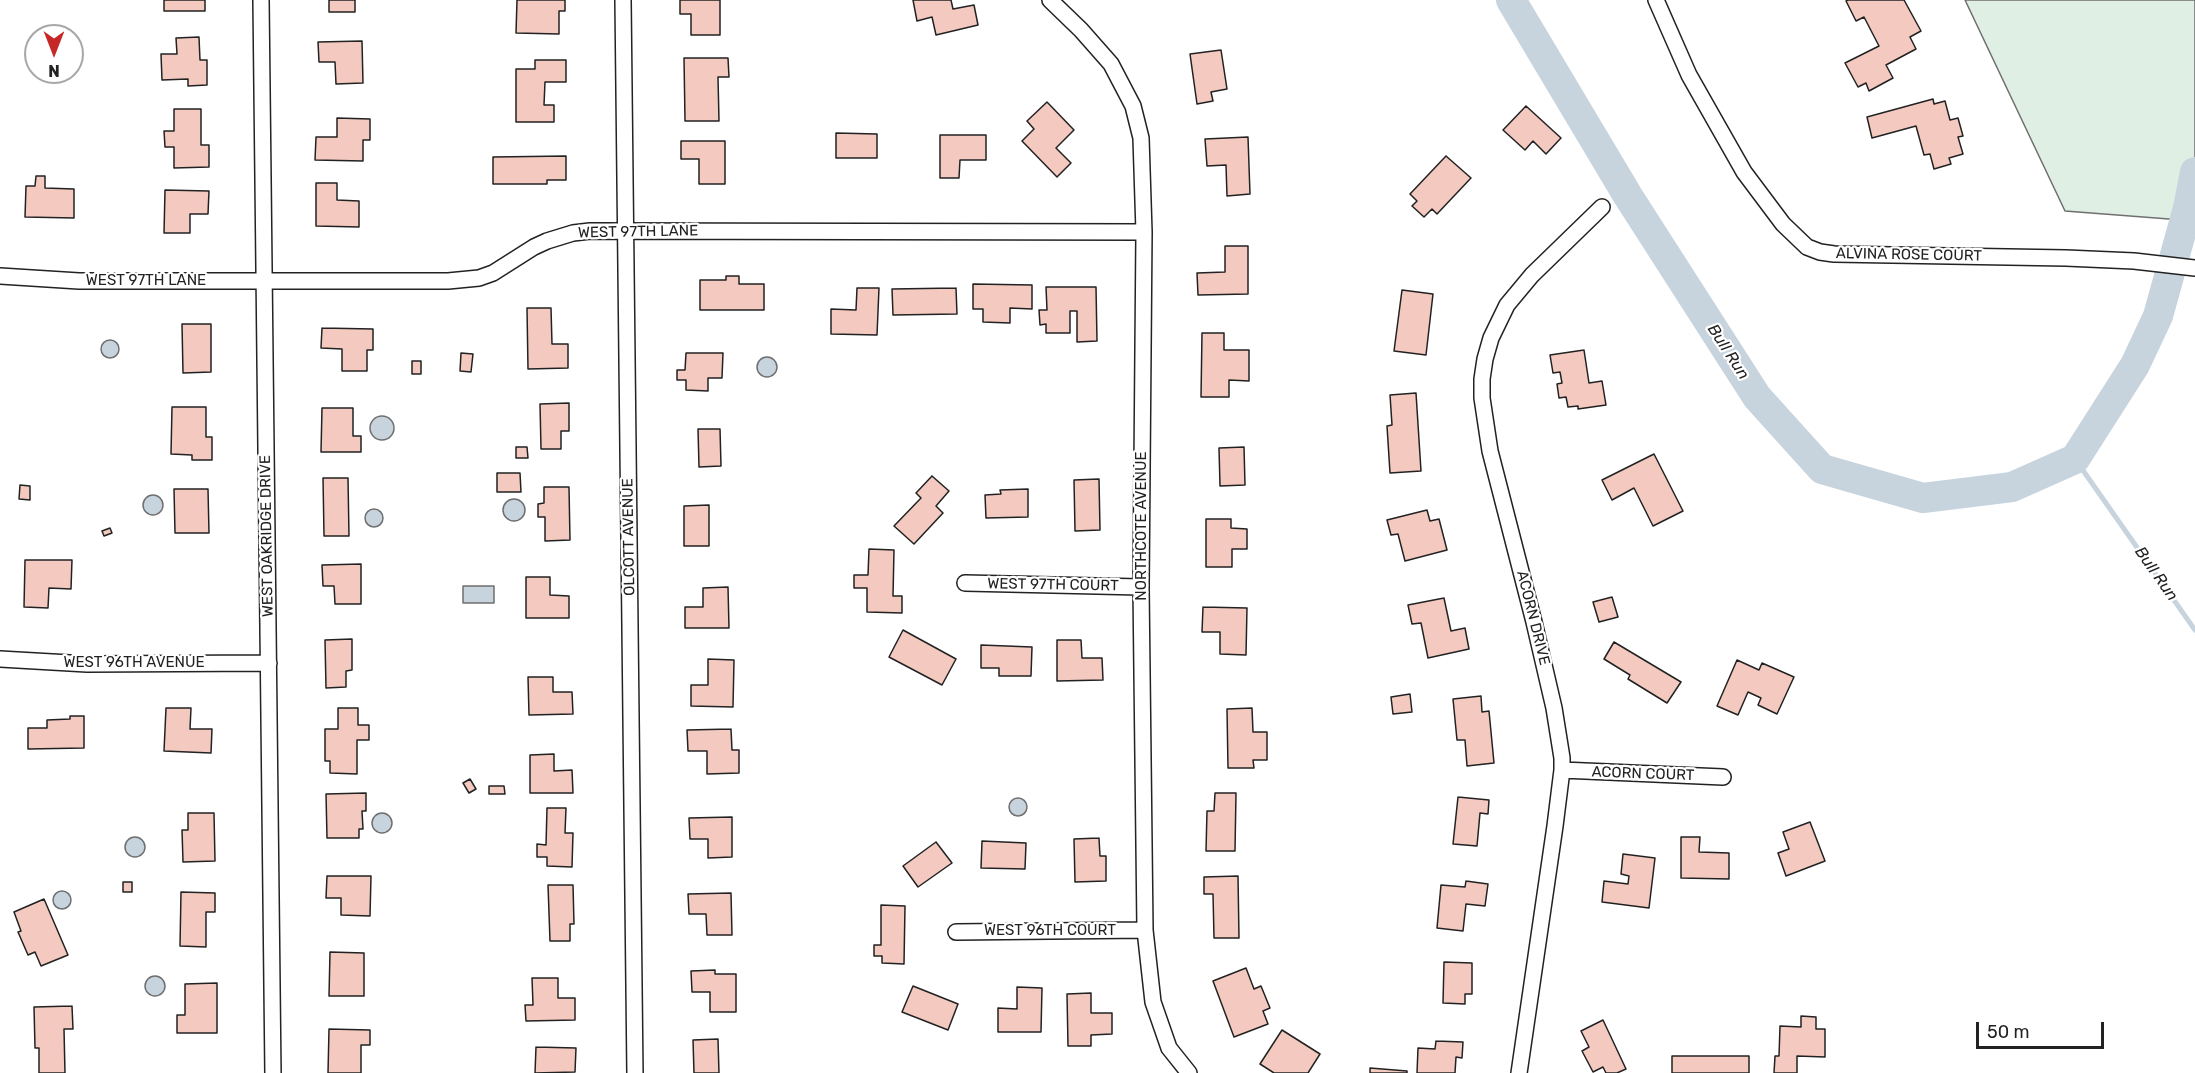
<!DOCTYPE html>
<html>
<head>
<meta charset="utf-8">
<style>
	body { margin:0 }
	#map { position:relative; width:2195px; height:1073px; overflow:hidden; background:#fff; font-family:Rubik,sans-serif }
	canvas { display:block }
	.north { position:absolute; left:24px; top:24px; width:60px; height:60px; box-sizing:border-box; background:#fff; border:2px solid #a7a7a7; border-radius:50%; rotate:180deg; font-size:16px; font-weight:700; line-height:24px; text-align:center; color:#222 }
	.north::after { content:''; display:block; margin:auto; width:21px; height:27px; background:#c62828; clip-path:polygon(50% 0,100% 100%,50% 72%,0 100%) }
	.scale { position:absolute; left:1976px; top:1022px; width:128px; height:27px; box-sizing:border-box; border:3px solid #222; border-top:0; padding-left:8px; font-size:18px; line-height:21px; white-space:nowrap; color:#222; -webkit-text-stroke:4px #fff; paint-order:stroke }
</style>
</head>
<body>
<div id="map">
<canvas width="2195" height="1073"></canvas>
<div class="north">N</div>
<div class="scale">50 m</div>
</div>
<script>
const ctx = document.querySelector('canvas').getContext('2d');
ctx.lineJoin = 'round';
function fill(path, color) {
  ctx.fillStyle = color;
  ctx.fill(path, 'evenodd');
}
function shape(rows) {
  const path = new Path2D();
  for (const r of rows) {
    if (r.length === 3) {
      path.moveTo(r[0] + r[2], r[1]);
      path.arc(r[0], r[1], r[2], 0, 2 * Math.PI);
      continue;
    }
    path.moveTo(r[0], r[1]);
    for (let i = 2; i < r.length; i += 2) path.lineTo(r[i], r[i + 1]);
  }
  return path;
}
function stroke(path, color, width, dash) {
  ctx.strokeStyle = color;
  ctx.lineWidth = width;
  ctx.lineCap = dash ? 'butt' : 'round';
  ctx.setLineDash(dash || []);
  ctx.stroke(path);
}
function write(font, color, halo, rows, align = 'center') {
  ctx.font = font + ' Rubik,sans-serif';
  ctx.lineWidth = 4.5;
  ctx.setLineDash([]);
  ctx.textBaseline = 'middle';
  ctx.strokeStyle = halo;
  ctx.fillStyle = color;
  for (const [text, x, y, turn = 0] of rows) {
    ctx.save();
    ctx.translate(x, y);
    ctx.rotate((+turn || 0) * Math.PI / 180);
    ctx.textAlign = isNaN(turn) ? turn : align;
    if (halo) ctx.strokeText(text, 0, 0);
    ctx.fillText(text, 0, 0);
    ctx.restore();
  }
}
const green = shape([
	[1965,0,2195,0,2195,221,2065,211,1965,0]
]);
fill(green, '#e0efe3');
stroke(green, '#6f6f6f', 1.5);
const water = shape([
	[110,349,9],
	[767,367,10],
	[382,428,12],
	[153,505,10],
	[514,510,11],
	[374,518,9],
	[463,586,494,586,494,603,463,603,463,586],
	[1018,807,9],
	[382,823,10],
	[135,847,10],
	[62,900,9],
	[155,986,10]
]);
fill(water, '#c7d3dd');
stroke(water, '#6f6f6f', 1.5);
stroke(shape([
	[2075,459,2195,630]
]), '#c7d3dd', 5);
stroke(shape([
	[1511,0,1628,196,1757,397,1822,469,1923,498,2012,487,2075,459,2135,365,2158,316,2188,208,2195,172]
]), '#c7d3dd', 30);
const building = shape([
	[164,0,205,0,205,11,164,11,164,0],
	[329,0,355,0,355,12,329,12,329,0],
	[517,0,565,0,565,11,559,11,559,34,516,33,517,0],
	[680,0,720,0,720,35,691,35,691,14,680,14,680,0],
	[913,0,951,0,953,9,974,5,978,25,936,35,932,17,917,21,913,0],
	[1848,0,1904,0,1921,31,1910,37,1916,49,1886,65,1893,78,1869,91,1866,83,1858,87,1845,63,1879,46,1864,17,1856,21,1846,1,1848,0],
	[199,37,200,60,207,60,207,85,188,86,188,79,162,80,161,54,177,54,176,38,199,37],
	[362,41,363,83,336,84,335,62,319,62,318,42,362,41],
	[1221,50,1227,89,1211,92,1213,101,1197,104,1190,54,1221,50],
	[684,58,728,58,729,77,718,77,719,121,685,121,684,58],
	[535,60,566,60,566,82,545,82,544,105,554,105,554,122,516,122,516,69,535,69,535,60],
	[1933,99,1934,104,1945,101,1950,120,1958,118,1963,136,1958,137,1963,154,1949,158,1951,164,1934,169,1930,154,1924,155,1916,126,1872,138,1867,117,1933,99],
	[1047,102,1074,130,1056,148,1071,163,1057,177,1022,141,1034,129,1027,121,1047,102],
	[1526,106,1561,138,1546,154,1533,141,1525,150,1503,130,1526,106],
	[174,109,201,109,201,145,209,145,209,167,174,168,174,147,165,147,164,131,174,131,174,109],
	[337,118,370,119,370,140,363,140,363,161,315,160,316,137,337,137,337,118],
	[836,133,877,134,877,158,836,158,836,133],
	[940,135,986,135,986,160,960,160,959,178,940,178,940,135],
	[1248,137,1250,194,1227,196,1226,165,1207,166,1205,139,1248,137],
	[681,141,725,141,725,184,699,184,699,159,681,159,681,141],
	[566,156,566,180,547,180,547,184,493,184,493,157,566,156],
	[1446,156,1471,178,1437,214,1432,209,1424,217,1412,206,1417,201,1410,194,1446,156],
	[36,176,45,176,45,188,74,189,74,218,25,217,26,186,35,186,36,176],
	[316,183,337,183,337,200,359,201,359,227,316,226,316,183],
	[165,190,209,191,208,214,190,214,190,233,164,233,165,190],
	[1225,246,1248,246,1248,294,1198,295,1197,273,1225,272,1225,246],
	[726,276,739,276,739,284,764,284,764,310,700,310,700,280,726,280,726,276],
	[973,284,1032,285,1032,309,1010,308,1010,323,983,322,983,309,973,309,973,284],
	[1046,287,1096,287,1097,341,1077,342,1077,311,1070,311,1070,333,1046,333,1046,324,1040,325,1039,310,1047,310,1046,287],
	[857,288,879,288,877,335,831,334,831,309,856,310,857,288],
	[956,288,957,314,893,315,892,289,956,288],
	[1402,290,1433,294,1426,355,1394,351,1402,290],
	[527,308,551,308,552,344,568,344,568,368,528,369,527,308],
	[182,324,211,324,211,372,183,373,182,324],
	[322,328,373,329,373,350,367,350,367,371,342,371,342,349,321,348,322,328],
	[1202,333,1224,333,1224,350,1249,350,1249,381,1229,380,1229,397,1201,397,1202,333],
	[1584,350,1589,383,1602,381,1606,405,1578,409,1578,406,1568,407,1566,397,1559,398,1557,384,1562,383,1560,372,1553,373,1550,355,1584,350],
	[461,353,473,354,471,372,460,371,461,353],
	[686,353,723,353,722,378,708,378,708,391,686,390,686,380,677,380,677,370,685,370,686,353],
	[412,361,421,361,421,374,412,374,412,361],
	[1416,393,1421,471,1390,473,1387,426,1392,425,1390,395,1416,393],
	[569,403,569,431,561,431,561,449,541,449,540,404,569,403],
	[172,407,206,407,206,437,212,437,212,460,192,460,192,455,171,454,172,407],
	[322,408,353,408,353,436,361,436,361,452,321,452,322,408],
	[698,429,720,429,721,466,699,467,698,429],
	[516,447,527,447,528,458,516,458,516,447],
	[1244,447,1245,485,1220,486,1219,448,1244,447],
	[1654,454,1683,511,1653,526,1634,488,1612,500,1602,480,1654,454],
	[497,473,520,473,521,492,497,492,497,473],
	[932,476,949,491,936,506,943,513,914,544,894,526,921,498,916,493,932,476],
	[323,478,348,478,349,536,324,536,323,478],
	[1099,479,1100,530,1075,531,1074,480,1099,479],
	[20,485,30,486,30,500,19,499,20,485],
	[544,487,569,487,570,540,545,541,545,517,538,517,538,504,544,503,544,487],
	[174,489,208,489,209,533,175,533,174,489],
	[1028,489,1028,517,986,518,985,495,1001,494,1000,490,1028,489],
	[709,505,709,546,684,546,684,506,709,505],
	[1427,510,1430,521,1439,519,1447,550,1405,561,1398,534,1391,535,1387,520,1427,510],
	[1206,519,1231,519,1231,528,1247,529,1247,549,1232,549,1232,567,1206,567,1206,519],
	[110,528,112,533,104,536,102,531,110,528],
	[869,549,894,550,893,596,902,596,902,613,867,612,867,588,854,588,854,575,868,575,869,549],
	[25,560,72,560,71,589,49,588,48,608,24,607,25,560],
	[361,564,361,604,335,604,334,586,323,586,322,565,361,564],
	[526,577,550,577,550,595,569,596,569,618,526,618,526,577],
	[728,587,729,628,685,628,685,607,703,607,703,588,728,587],
	[1612,597,1618,617,1599,622,1593,602,1612,597],
	[1444,598,1451,631,1465,628,1469,649,1428,658,1421,623,1412,624,1408,605,1444,598],
	[1203,607,1247,608,1246,655,1220,654,1220,632,1202,632,1203,607],
	[903,630,956,659,942,685,889,657,903,630],
	[352,639,352,670,346,671,346,687,326,688,325,640,352,639],
	[1057,640,1081,640,1082,658,1102,658,1103,680,1057,681,1057,640],
	[1614,642,1681,682,1667,703,1628,679,1630,675,1604,659,1614,642],
	[981,645,1032,647,1031,676,999,676,999,668,981,668,981,645],
	[708,659,734,660,733,707,691,706,691,685,708,685,708,659],
	[1737,660,1759,670,1762,663,1794,677,1777,714,1758,705,1761,698,1748,692,1738,715,1717,706,1737,660],
	[528,677,553,677,553,692,572,692,573,714,529,715,528,677],
	[1410,694,1412,712,1393,714,1391,697,1410,694],
	[1481,696,1482,712,1489,711,1494,763,1467,766,1465,740,1457,740,1453,699,1481,696],
	[166,708,191,708,190,729,212,729,211,753,164,751,166,708],
	[338,708,358,708,358,725,369,725,369,740,357,740,357,774,330,773,330,761,325,761,325,729,338,729,338,708],
	[1252,708,1253,732,1267,732,1267,760,1253,760,1254,768,1228,768,1227,709,1252,708],
	[70,716,84,716,84,748,28,749,28,728,47,728,47,720,70,719,70,716],
	[731,729,732,750,739,750,739,773,707,774,707,751,688,751,687,730,731,729],
	[554,754,554,771,572,770,573,793,530,793,530,755,554,754],
	[470,779,476,789,469,793,463,783,470,779],
	[489,786,504,786,505,794,489,794,489,786],
	[366,793,366,811,362,811,363,829,359,829,359,838,327,838,326,794,366,793],
	[1215,793,1236,793,1235,851,1206,851,1207,811,1214,811,1215,793],
	[1458,797,1489,800,1488,814,1480,813,1477,846,1453,844,1458,797],
	[547,808,566,808,565,833,573,833,572,867,547,866,547,857,537,857,537,844,546,845,547,808],
	[188,813,214,813,215,861,183,862,182,830,188,830,188,813],
	[732,817,732,857,708,858,708,839,690,839,689,818,732,817],
	[1810,822,1825,861,1786,876,1778,853,1789,849,1783,832,1810,822],
	[1681,837,1700,837,1699,852,1729,853,1729,879,1681,878,1681,837],
	[1099,838,1100,856,1106,856,1106,881,1075,882,1074,839,1099,838],
	[982,841,1026,843,1025,869,981,868,982,841],
	[936,842,952,863,918,887,903,866,936,842],
	[1623,854,1655,858,1649,908,1602,902,1604,881,1628,884,1629,876,1621,874,1623,854],
	[327,876,371,876,370,916,341,915,341,898,326,898,327,876],
	[1238,876,1239,938,1214,938,1213,894,1204,894,1204,877,1238,876],
	[1466,881,1488,884,1485,906,1466,904,1463,931,1437,928,1441,885,1465,887,1466,881],
	[123,882,132,882,132,892,123,892,123,882],
	[548,885,573,885,574,924,570,924,570,941,550,941,548,885],
	[181,892,215,893,215,912,206,912,206,947,180,946,181,892],
	[731,893,732,935,707,935,706,914,689,914,688,894,731,893],
	[44,899,68,955,41,966,35,952,28,955,18,932,21,931,14,912,44,899],
	[881,905,905,906,904,964,882,963,882,956,874,956,874,945,881,945,881,905],
	[330,952,364,953,364,996,329,996,330,952],
	[1444,962,1472,963,1472,994,1465,994,1465,1004,1443,1003,1444,962],
	[1246,968,1254,989,1261,986,1270,1008,1263,1011,1268,1024,1234,1037,1213,981,1246,968],
	[715,970,715,974,736,974,736,1012,710,1012,710,992,692,992,691,971,715,970],
	[532,978,558,978,558,998,575,998,575,1020,526,1021,525,1005,533,1005,532,978],
	[217,983,217,1033,177,1033,177,1015,185,1015,185,984,217,983],
	[913,986,958,1004,948,1030,902,1012,913,986],
	[1017,987,1042,988,1041,1032,998,1032,998,1008,1017,1009,1017,987],
	[1091,993,1091,1013,1112,1013,1112,1034,1091,1035,1091,1046,1068,1046,1067,994,1091,993],
	[72,1006,73,1029,64,1029,65,1073,39,1073,39,1048,35,1048,34,1007,72,1006],
	[1801,1016,1816,1017,1816,1029,1825,1029,1825,1057,1797,1056,1797,1073,1774,1073,1775,1056,1779,1056,1780,1026,1801,1027,1801,1016],
	[1603,1020,1626,1069,1617,1073,1606,1073,1603,1067,1593,1072,1582,1051,1589,1047,1581,1031,1603,1020],
	[329,1029,370,1030,370,1045,361,1045,361,1073,328,1073,329,1029],
	[1282,1030,1320,1054,1308,1073,1274,1073,1260,1064,1282,1030],
	[718,1039,719,1073,694,1073,693,1040,718,1039],
	[1436,1041,1463,1042,1462,1058,1456,1057,1455,1073,1417,1073,1418,1048,1435,1049,1436,1041],
	[536,1047,576,1048,575,1072,535,1073,536,1047],
	[1672,1056,1749,1056,1749,1073,1672,1073,1672,1056],
	[1370,1068,1407,1071,1407,1073,1370,1073,1370,1068]
]);
fill(building, '#f3c9c0');
stroke(building, '#222', 1.5);
const street = shape([
	[261,0,273,1073],
	[623,0,635,1073],
	[1050,0,1081,30,1111,64,1133,106,1141,138,1144,232,1141,587,1145,930,1153,1002,1169,1048,1189,1073],
	[1656,0,1689,75,1744,172,1783,224,1807,247,1820,252,1834,254,2066,258,2134,261,2195,268],
	[0,276,79,281,448,281,479,278,493,273,534,247,547,241,573,233,590,231,1144,232],
	[965,583,1141,587],
	[0,659,87,664,269,663],
	[1562,770,1723,777],
	[956,932,1145,930],
	[1519,1073,1555,826,1562,770,1562,758,1554,708,1534,622,1490,451,1482,398,1482,379,1485,359,1491,338,1507,305,1532,275,1602,207]
]);
stroke(street, '#222', 18);
stroke(street, '#fff', 15);
write('15px', '#222', '#fff', [
	["WEST 97TH LANE",638,232,-1],
	["ALVINA ROSE COURT",1909,255,1],
	["WEST 97TH LANE",146,281],
	["NORTHCOTE AVENUE",1142,526,-90],
	["WEST OAKRIDGE DRIVE",267,536,-91],
	["OLCOTT AVENUE",629,537,-91],
	["WEST 97TH COURT",1053,585,1],
	["ACORN DRIVE",1533,618,76],
	["WEST 96TH AVENUE",134,663],
	["ACORN COURT",1643,774,2],
	["WEST 96TH COURT",1050,931]
]);
write('italic 16px', '#222', '#fff', [
	["Bull Run",1728,352,57],
	["Bull Run",2156,574,55]
]);
</script>
</body>
</html>
